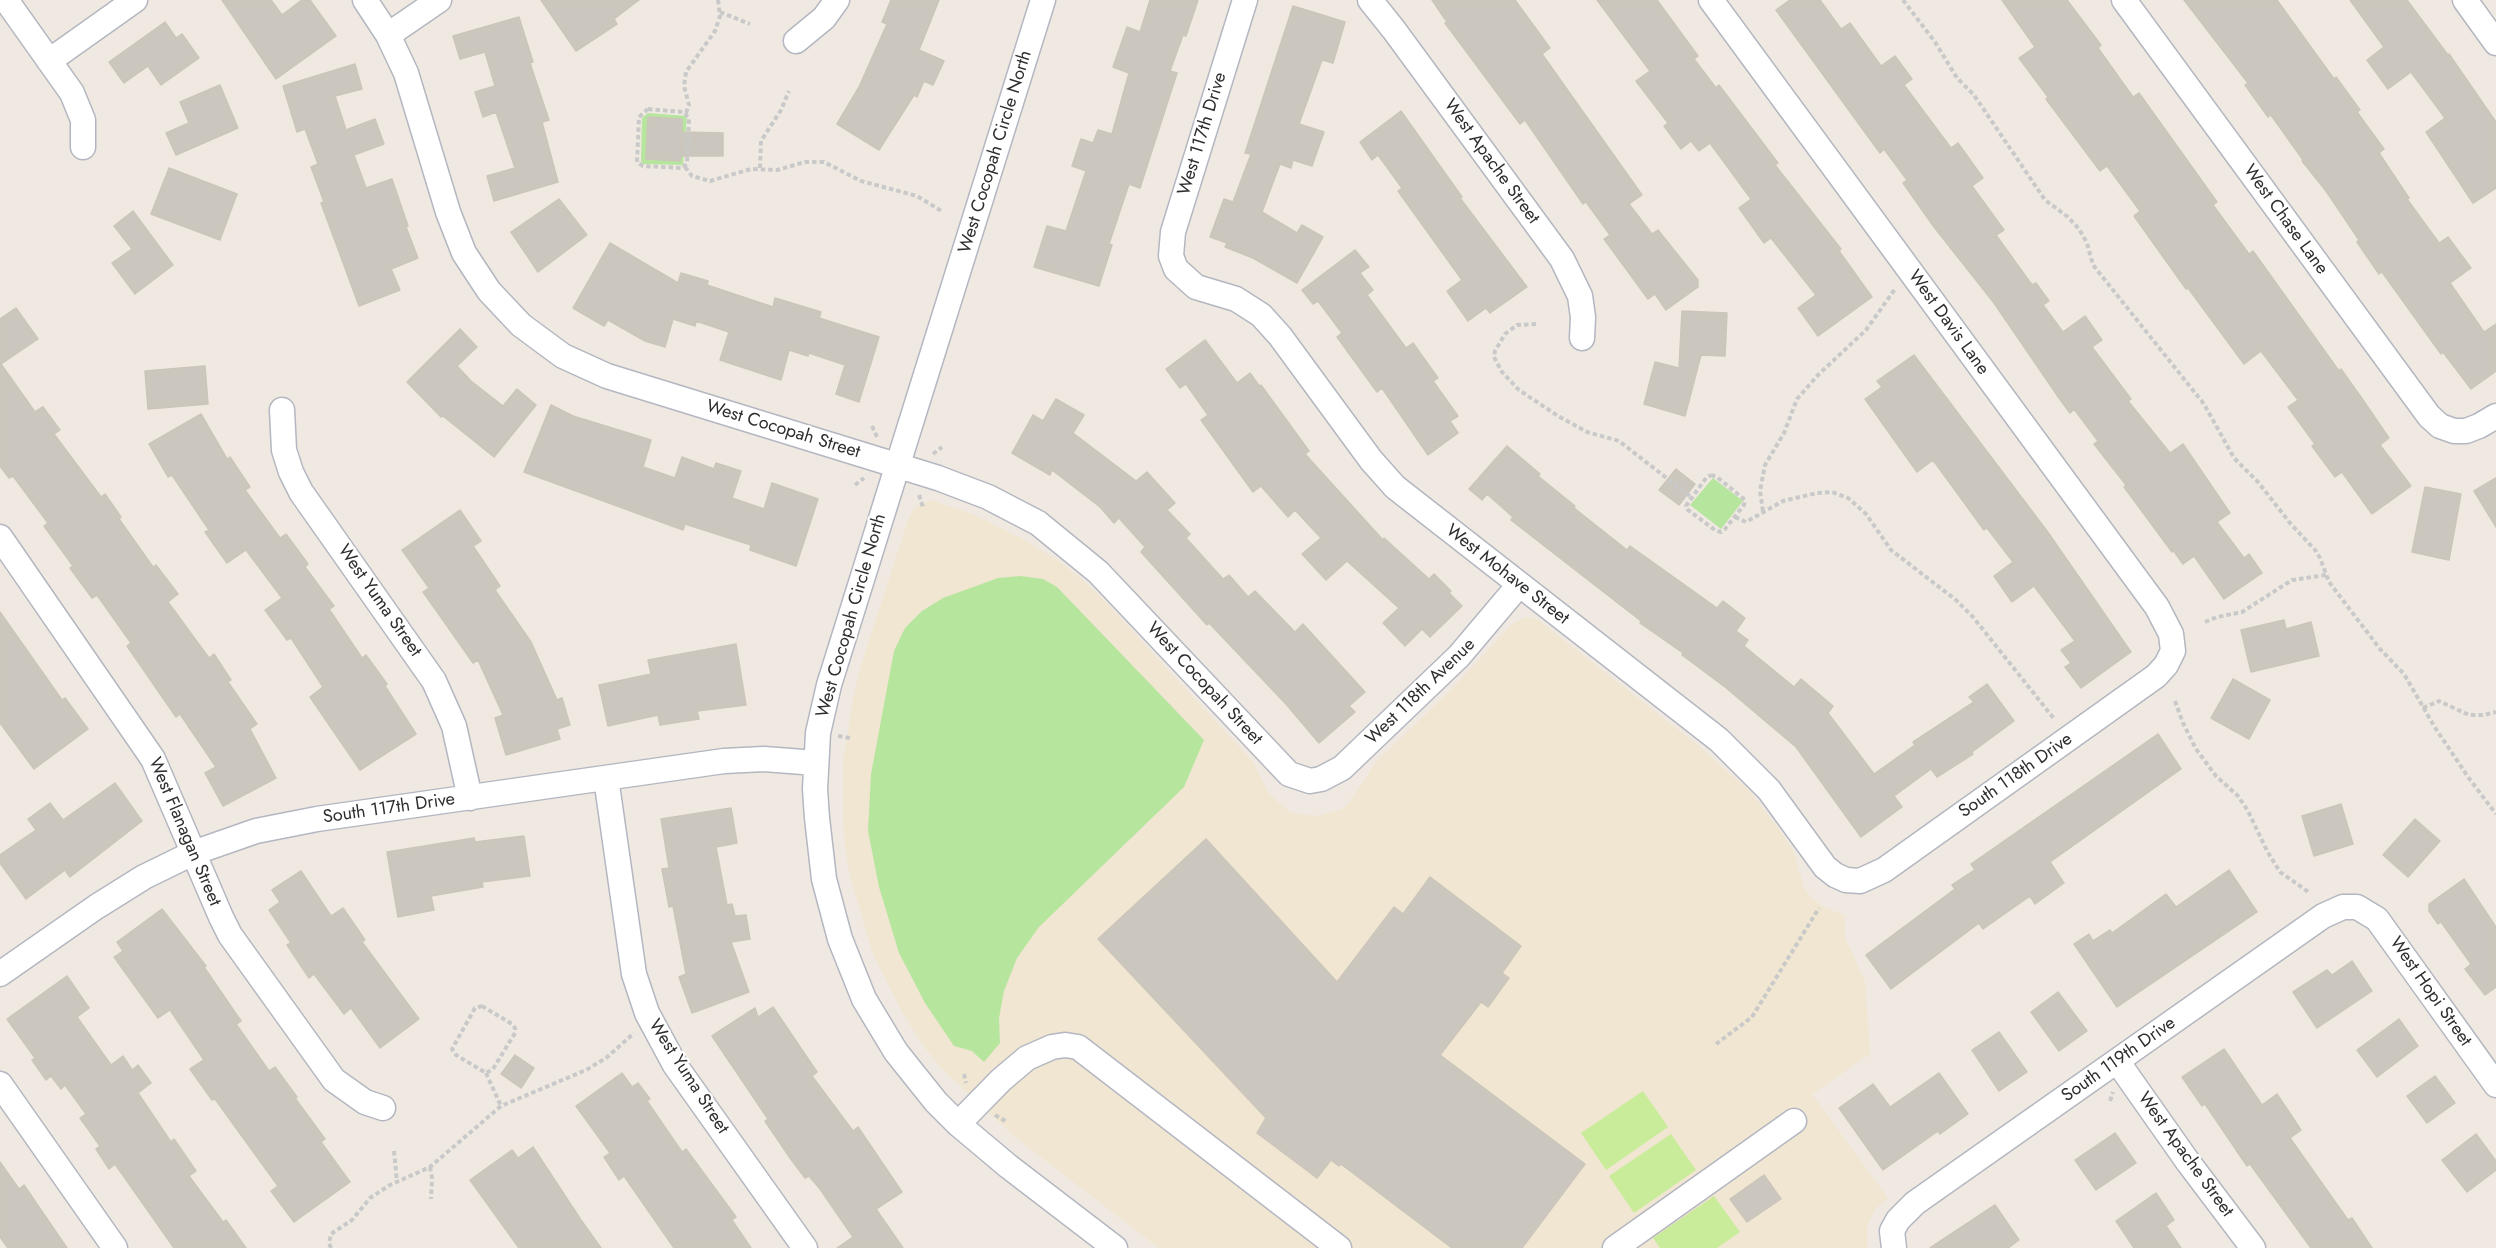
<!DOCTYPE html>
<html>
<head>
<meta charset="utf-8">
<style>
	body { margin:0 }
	canvas { display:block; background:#efe9e1 }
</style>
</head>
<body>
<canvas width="2496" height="1248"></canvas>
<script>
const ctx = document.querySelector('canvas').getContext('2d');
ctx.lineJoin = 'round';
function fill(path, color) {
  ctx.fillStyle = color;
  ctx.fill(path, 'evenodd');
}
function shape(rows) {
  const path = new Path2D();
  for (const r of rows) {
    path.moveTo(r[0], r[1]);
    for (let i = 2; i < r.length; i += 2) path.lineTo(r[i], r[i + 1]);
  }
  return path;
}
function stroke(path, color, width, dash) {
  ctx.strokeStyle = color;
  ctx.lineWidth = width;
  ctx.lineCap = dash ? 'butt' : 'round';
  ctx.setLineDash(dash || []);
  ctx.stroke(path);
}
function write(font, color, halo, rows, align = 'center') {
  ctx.font = font + ' Jost,sans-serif';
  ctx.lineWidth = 4.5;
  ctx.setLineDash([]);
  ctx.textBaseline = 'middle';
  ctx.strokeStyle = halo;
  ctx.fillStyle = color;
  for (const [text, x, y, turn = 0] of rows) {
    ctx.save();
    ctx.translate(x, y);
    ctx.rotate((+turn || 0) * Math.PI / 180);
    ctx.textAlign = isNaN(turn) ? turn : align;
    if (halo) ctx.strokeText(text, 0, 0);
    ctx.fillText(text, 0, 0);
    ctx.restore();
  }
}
fill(shape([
	[931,500,975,515,1023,539,1060,562,1080,578,1098,594,1253,762,1270,795,1291,813,1319,816,1342,809,1349,803,1376,762,1449,692,1512,624,1527,617,1538,620,1700,747,1750,792,1781,832,1794,852,1804,888,1811,897,1823,907,1845,915,1845,938,1865,981,1870,1054,1812,1094,1888,1198,1876,1208,1867,1226,1867,1248,1159,1248,1015,1137,941,1068,922,1044,901,1010,874,957,851,880,846,854,843,823,843,762,853,699,861,666,908,520,914,508]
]), '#f0e6d1');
fill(shape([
	[648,113,687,116,683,165,643,164,641,161,642,118],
	[1713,478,1743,501,1721,529,1690,505],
	[1021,576,1043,579,1057,587,1204,740,1184,787,1039,927,1017,958,1004,991,999,1018,1000,1043,984,1062,972,1051,954,1046,925,1003,899,953,879,887,868,831,871,774,894,651,905,628,922,611,943,598,998,578]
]), '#b6e59e');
fill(shape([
	[1643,1091,1668,1127,1606,1170,1581,1133],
	[1671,1134,1696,1170,1634,1213,1609,1176],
	[1714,1196,1740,1232,1717,1248,1660,1248,1653,1238]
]), '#c9ec9a');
const building = shape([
	[222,0,271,0,282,15,302,0,310,0,336,36,276,79,222,0],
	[541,0,639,0,614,19,617,24,576,51,541,0],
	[891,0,939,0,919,50,944,61,933,85,924,81,917,97,914,95,879,150,837,124,859,87,887,24,882,22,891,0],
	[1150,0,1198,0,1186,36,1183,35,1170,71,1177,73,1140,188,1129,184,1109,244,1112,245,1099,286,1034,267,1047,226,1066,231,1086,171,1072,166,1081,139,1093,143,1098,130,1112,134,1129,73,1113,67,1127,27,1140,32,1150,0],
	[1432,0,1515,0,1550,48,1542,54,1642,195,1629,204,1652,234,1658,230,1698,280,1698,287,1666,310,1655,294,1648,299,1604,239,1610,235,1586,202,1583,204,1525,120,1520,124,1445,23,1447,22,1432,0],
	[1597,0,1657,0,1698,56,1694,59,1716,88,1719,85,1778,163,1775,165,1841,249,1839,251,1872,297,1818,336,1798,308,1816,295,1771,238,1764,243,1739,208,1751,199,1710,143,1699,151,1691,141,1681,149,1664,126,1668,123,1636,81,1650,71,1597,0],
	[1790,0,1820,0,1841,29,1850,23,1881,66,1895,56,1912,79,1904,85,1951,148,1958,143,1983,178,1972,186,2004,230,1996,235,2032,285,2036,283,2049,301,2043,305,2063,332,2085,316,2102,340,2092,347,2131,399,2128,401,2170,453,2183,444,2230,513,2217,522,2244,558,2249,554,2262,573,2224,599,2194,556,2183,564,2173,550,2172,552,2124,487,2126,485,2094,444,2098,441,2074,409,2070,413,2059,398,1994,303,1934,227,1903,183,1907,180,1884,149,1880,153,1776,10,1790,0],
	[2002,0,2067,0,2101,45,2098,48,2133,97,2139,93,2217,202,2213,205,2249,254,2253,251,2339,371,2341,369,2363,400,2389,438,2380,445,2411,486,2372,514,2342,472,2335,477,2312,446,2315,444,2288,407,2298,400,2261,351,2244,364,2188,288,2186,289,2134,216,2140,211,2107,166,2100,171,2046,99,2048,97,2019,58,2035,47,2002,0],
	[2184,0,2277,0,2334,79,2336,77,2360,110,2357,112,2384,149,2379,153,2409,198,2407,199,2439,243,2448,237,2471,268,2450,283,2484,332,2496,324,2496,371,2471,389,2443,352,2441,354,2382,272,2379,274,2357,242,2359,240,2326,191,2302,161,2303,160,2271,115,2268,117,2245,85,2248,83,2184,0],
	[2350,0,2407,0,2448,55,2449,54,2496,122,2496,188,2473,203,2426,132,2445,118,2411,72,2388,89,2367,60,2384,47,2350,0],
	[1293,6,1345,22,1333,63,1322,60,1299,124,1324,132,1312,166,1293,160,1291,168,1280,164,1262,212,1297,233,1302,225,1323,237,1297,283,1253,258,1225,247,1227,243,1210,237,1224,199,1233,202,1251,154,1245,153,1293,6],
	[519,17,533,62,530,63,549,120,542,122,558,182,494,201,487,176,515,168,496,112,483,117,475,92,495,86,485,52,460,59,453,36,519,17],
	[165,22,176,38,182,34,199,58,161,85,148,66,124,83,109,62,165,22],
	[355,64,362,89,335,96,346,130,375,119,384,144,354,155,366,188,392,179,408,226,406,227,418,258,391,269,400,290,359,306,321,203,324,202,311,167,318,164,305,129,297,132,283,86,355,64],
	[220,85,238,128,176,155,166,133,189,123,180,102,220,85],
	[1401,111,1462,197,1460,198,1527,287,1490,313,1486,308,1468,321,1447,291,1462,280,1398,191,1402,188,1378,155,1372,160,1360,142,1401,111],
	[648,117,682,119,682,132,723,133,723,156,681,156,680,161,646,159,648,117],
	[169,168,237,194,220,240,151,214,169,168],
	[559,199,587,235,538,272,511,232,559,199],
	[133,211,173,265,135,294,112,263,132,249,114,226,133,211],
	[610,243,678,283,681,273,708,281,707,285,773,307,775,298,821,312,819,318,879,337,859,402,836,394,845,365,809,353,808,356,789,350,781,380,720,360,729,332,696,321,695,326,673,319,665,347,645,341,608,320,604,326,573,308,610,243],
	[1355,250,1369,267,1360,273,1373,290,1367,295,1406,348,1413,343,1438,378,1433,381,1458,416,1450,421,1458,433,1428,455,1382,388,1377,392,1337,337,1342,333,1318,301,1313,304,1302,290,1355,250],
	[16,308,38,339,1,364,35,412,43,407,60,430,54,434,101,497,105,494,121,517,119,519,153,567,156,565,178,594,168,602,209,658,214,654,231,680,228,682,257,724,250,729,276,778,223,806,205,773,216,767,180,714,176,717,127,646,131,643,97,595,92,598,70,568,73,566,44,526,48,523,13,476,9,478,0,466,0,319,16,308],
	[1682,311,1727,313,1725,356,1701,355,1685,416,1644,404,1655,362,1679,368,1682,311],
	[460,329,477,347,457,366,471,381,503,406,517,389,536,405,494,457,443,416,441,417,407,382,460,329],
	[1205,340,1237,383,1250,373,1260,387,1261,385,1309,451,1305,454,1383,540,1384,538,1429,579,1434,574,1451,591,1449,593,1462,606,1430,637,1422,629,1405,646,1383,623,1399,608,1347,561,1326,580,1302,554,1321,538,1295,510,1288,517,1261,486,1253,492,1201,420,1208,415,1186,384,1180,388,1166,369,1205,340],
	[1914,355,2047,531,2131,652,2081,688,2065,667,2071,663,2061,650,2075,641,2034,586,2012,602,1994,576,2013,562,1987,528,1984,530,1933,460,1917,472,1865,399,1882,387,1877,381,1914,355],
	[205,366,208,404,148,409,145,371,205,366],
	[1056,399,1084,415,1073,433,1136,481,1147,472,1175,503,1167,510,1190,534,1186,538,1223,579,1229,575,1248,597,1255,591,1295,632,1303,624,1365,692,1349,706,1355,712,1319,743,1285,703,1209,623,1207,625,1141,552,1145,547,1119,518,1114,523,1100,507,1052,470,1050,475,1012,453,1033,415,1043,421,1056,399],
	[551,405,573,416,651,440,643,467,675,478,682,457,714,469,716,463,741,471,732,498,764,509,772,483,818,499,796,566,750,550,751,545,685,524,683,530,524,472,551,405],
	[201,414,227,459,230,457,250,487,245,490,280,538,286,534,308,564,305,567,334,606,329,609,362,658,366,655,387,684,385,686,416,734,360,770,310,697,323,687,291,638,287,640,265,610,282,598,246,550,227,563,205,532,209,530,172,475,168,477,149,444,201,414],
	[1507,446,1540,474,1538,476,1575,506,1574,508,1627,550,1630,546,1717,608,1723,601,1745,618,1736,631,1748,640,1744,646,1794,687,1801,679,1833,706,1828,713,1874,774,1915,745,1913,742,1974,702,1969,697,1987,684,2014,721,1972,752,1973,754,1937,777,1931,769,1894,796,1902,807,1861,837,1796,747,1725,687,1682,655,1683,653,1640,623,1641,621,1511,520,1513,517,1487,494,1482,500,1469,489,1507,446],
	[1676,469,1695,484,1679,505,1659,490,1676,469],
	[2496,478,2496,527,2474,491,2496,478],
	[2425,487,2461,494,2449,560,2412,552,2425,487],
	[460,510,481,541,473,546,500,586,495,590,531,642,557,700,562,698,570,725,557,729,560,739,506,755,495,718,503,715,478,660,473,663,445,623,423,592,429,588,402,550,460,510],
	[0,612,62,700,65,698,88,729,34,769,0,723,0,612],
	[2284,620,2286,629,2311,622,2319,656,2251,672,2241,630,2284,620],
	[736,644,746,705,697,711,699,719,660,725,658,715,608,726,599,685,651,674,648,660,736,644],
	[2233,679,2270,700,2249,739,2211,718,2233,679],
	[2158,734,2181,769,2050,862,2064,883,2035,904,2030,896,1983,929,1979,923,1891,989,1866,955,1955,889,1952,885,1975,870,1971,864,2158,734],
	[115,783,142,821,70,877,65,870,26,899,0,863,0,855,36,830,28,819,50,803,63,820,115,783],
	[2341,804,2353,844,2314,856,2302,816,2341,804],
	[731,808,737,843,716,847,727,905,732,904,735,916,746,915,750,939,731,942,749,992,692,1013,679,977,686,974,673,906,669,907,662,869,669,868,661,819,731,808],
	[2415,819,2440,841,2408,877,2383,855,2415,819],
	[524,836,530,876,482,882,483,887,431,896,434,910,398,917,387,852,474,838,475,842,524,836],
	[1206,839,1337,982,1394,907,1403,914,1430,877,1521,946,1502,973,1509,978,1488,1007,1481,1002,1440,1055,1585,1164,1522,1248,1452,1248,1341,1164,1339,1166,1331,1160,1317,1178,1257,1133,1266,1118,1098,939,1206,839],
	[2229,870,2257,912,2117,1007,2074,944,2089,934,2093,941,2110,930,2112,933,2166,894,2176,907,2229,870],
	[301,871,331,916,343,908,365,940,362,942,419,1019,380,1048,351,1008,344,1014,314,974,309,978,287,945,291,943,269,910,280,902,272,890,301,871],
	[2464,879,2496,927,2496,987,2485,995,2465,969,2471,964,2441,922,2438,924,2429,911,2429,904,2464,879],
	[162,909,206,966,204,967,241,1021,236,1024,269,1071,275,1067,297,1097,295,1098,325,1139,321,1142,350,1182,294,1222,271,1191,278,1186,215,1099,212,1100,190,1069,204,1060,170,1010,158,1018,114,957,123,951,117,942,162,909],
	[2352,961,2372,991,2317,1028,2293,992,2327,970,2332,975,2352,961],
	[67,976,89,1008,77,1017,111,1065,123,1056,132,1070,138,1065,151,1083,138,1093,171,1142,174,1139,196,1171,189,1176,223,1222,226,1220,246,1248,174,1248,115,1164,109,1169,96,1149,100,1146,80,1118,86,1114,65,1085,61,1089,51,1076,46,1080,32,1060,35,1058,7,1019,67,976],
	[2058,992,2087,1031,2059,1051,2031,1012,2058,992],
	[773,1007,817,1072,812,1076,853,1131,858,1127,902,1192,876,1209,903,1248,837,1248,853,1237,820,1189,809,1176,805,1178,790,1158,765,1121,768,1119,712,1036,755,1008,758,1017,773,1007],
	[2399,1019,2418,1046,2377,1077,2357,1050,2399,1019],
	[1999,1032,2027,1072,1999,1091,1972,1050,1999,1032],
	[2224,1049,2262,1105,2277,1094,2301,1130,2290,1138,2348,1220,2352,1218,2372,1248,2311,1248,2250,1164,2247,1166,2205,1104,2202,1106,2182,1077,2224,1049],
	[515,1055,534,1068,521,1088,501,1074,515,1055],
	[622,1073,632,1087,638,1083,650,1099,647,1101,682,1152,686,1149,736,1217,732,1220,751,1248,674,1248,624,1176,619,1180,604,1157,610,1153,576,1106,622,1073],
	[1939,1073,1968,1114,1940,1134,1938,1131,1883,1170,1839,1108,1873,1084,1890,1107,1939,1073],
	[2435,1076,2455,1103,2427,1123,2407,1096,2435,1076],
	[2115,1133,2136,1163,2096,1190,2075,1160,2115,1133],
	[2476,1134,2496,1161,2496,1170,2467,1192,2442,1160,2476,1134],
	[533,1147,581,1220,601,1248,519,1248,470,1180,512,1150,518,1158,533,1147],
	[0,1162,19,1189,24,1185,67,1248,8,1248,0,1237,0,1162],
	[1764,1175,1781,1199,1747,1222,1730,1199,1764,1175],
	[2156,1193,2174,1220,2166,1226,2181,1248,2134,1248,2116,1221,2156,1193],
	[1995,1205,2019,1240,2008,1248,1930,1248,1995,1205]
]);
fill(building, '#cbc7bf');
stroke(building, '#cbc5ba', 1.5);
const minor = shape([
	[6,0,72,93,83,120,83,147],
	[365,0,388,35,406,73,448,212,464,253,489,291,521,325,563,356,607,376,938,478,988,497,1038,523,1098,572,1289,774,1310,781,1321,779,1342,768,1459,656,1519,585],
	[1043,0,829,685,818,733,815,789,817,818,824,879,840,939,864,999,896,1052,936,1102,958,1124,1008,1166,1115,1248],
	[1245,0,1173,232,1171,256,1176,269,1196,287,1236,299,1261,315,1280,336,1371,460,1395,487,1719,740,1769,790,1825,867,1835,875,1846,880,1860,881,1884,870,2156,676,2166,665,2173,651,2171,634,2157,607,1711,0],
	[1370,0,1394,30,1562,259,1580,296,1583,317,1582,338],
	[2124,0,2429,416,2440,426,2454,431,2466,431,2479,426,2496,416],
	[2465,0,2496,43],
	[388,35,439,0],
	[796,41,824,18,837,0],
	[49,61,135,0],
	[282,410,284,450,291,472,301,492,434,681,454,726,470,798],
	[0,537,153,759,221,917,230,935,334,1080,365,1102,383,1108],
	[606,778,634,974,647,1013,675,1065,805,1248],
	[0,974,96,907,144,877,193,853,256,831,317,819,724,761,764,759,816,763],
	[2117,1061,2188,1162,2253,1248],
	[0,1084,115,1248],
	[958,1124,1001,1080,1027,1058,1052,1047,1065,1045,1078,1047,1339,1248],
	[1615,1248,1794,1121],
	[1894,1248,1892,1231,1898,1220,1915,1203,2323,916,2343,907,2357,907,2377,919,2496,1085]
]);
stroke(minor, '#b4b7c1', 27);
stroke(shape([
	[1903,0,1935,42,1957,78,1974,95,2045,200,2068,217,2079,229,2087,243,2093,265,2204,404,2234,458,2258,482,2290,523,2316,551,2320,558,2329,582,2380,649,2404,674,2434,726,2468,777,2496,814],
	[720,12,750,24],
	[648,109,683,112,689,118,687,163,683,168,643,166,637,162,639,117,648,109],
	[686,113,689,105,684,86,686,72,715,31,720,16,718,0],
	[685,167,692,176,710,181,751,169,777,170,805,162,824,162,861,181,917,196,943,212],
	[760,168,761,141,781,110,789,91],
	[1536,324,1517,325,1505,334,1495,351,1494,357,1502,372,1519,390,1558,416,1587,432,1619,441,1691,497],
	[872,426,877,437],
	[933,454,942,447],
	[1711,475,1717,477,1745,500,1744,505,1725,529,1721,532,1715,530,1688,510,1686,506,1706,478,1711,475],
	[855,485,864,478],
	[919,495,923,507],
	[1763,511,1760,491,1765,465,1784,433,1797,399,1818,375,1866,330,1895,289],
	[1735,517,1746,522,1783,501,1817,493,1832,492,1848,498,1866,514,1891,550,1956,600,1973,617,2055,720],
	[2205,622,2217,617,2242,612,2292,580,2326,575],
	[2175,701,2183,723,2196,749,2216,776,2238,796,2248,811,2267,851,2280,872,2310,893],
	[2423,708,2439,701,2469,715,2484,715,2496,712],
	[838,736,850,738],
	[482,1006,512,1024,515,1028,515,1033,493,1069,486,1073,456,1055,452,1049,475,1008,482,1006],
	[1716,1044,1752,1017,1819,908],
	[486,1073,501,1106],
	[964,1074,966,1083],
	[2110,1101,2113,1092],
	[995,1115,1007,1122],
	[394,1151,397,1182],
	[430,1167,432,1178,431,1199],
	[331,1248,329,1243,331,1234,352,1220,370,1198,390,1185,430,1167,501,1106,586,1070,606,1058,634,1033]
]), '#c9c9c9', 4, [4.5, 3]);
stroke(minor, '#fff', 24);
write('18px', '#2e2e2e', '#fff', [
	["West 117th Drive",1203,134,-73],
	["West Cocopah Circle North",996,152,-73],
	["West Apache Street",1491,162,54],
	["West Chase Lane",2285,220,54],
	["West Davis Lane",1948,323,54],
	["West Cocopah Street",783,430,17],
	["West Mohave Street",1507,575,38],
	["West Yuma Street",379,601,55],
	["West Cocopah Circle North",852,616,-74],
	["West Cocopah Street",1204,684,47],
	["West 118th Avenue",1421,692,-44],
	["South 118th Drive",2016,776,-35],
	["South 117th Drive",389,809,-8],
	["West Flanagan Street",184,832,67],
	["West Hopi Street",2430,992,55],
	["South 119th Drive",2119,1060,-35],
	["West Yuma Street",688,1077,57],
	["West Apache Street",2185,1155,54]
]);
</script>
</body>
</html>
